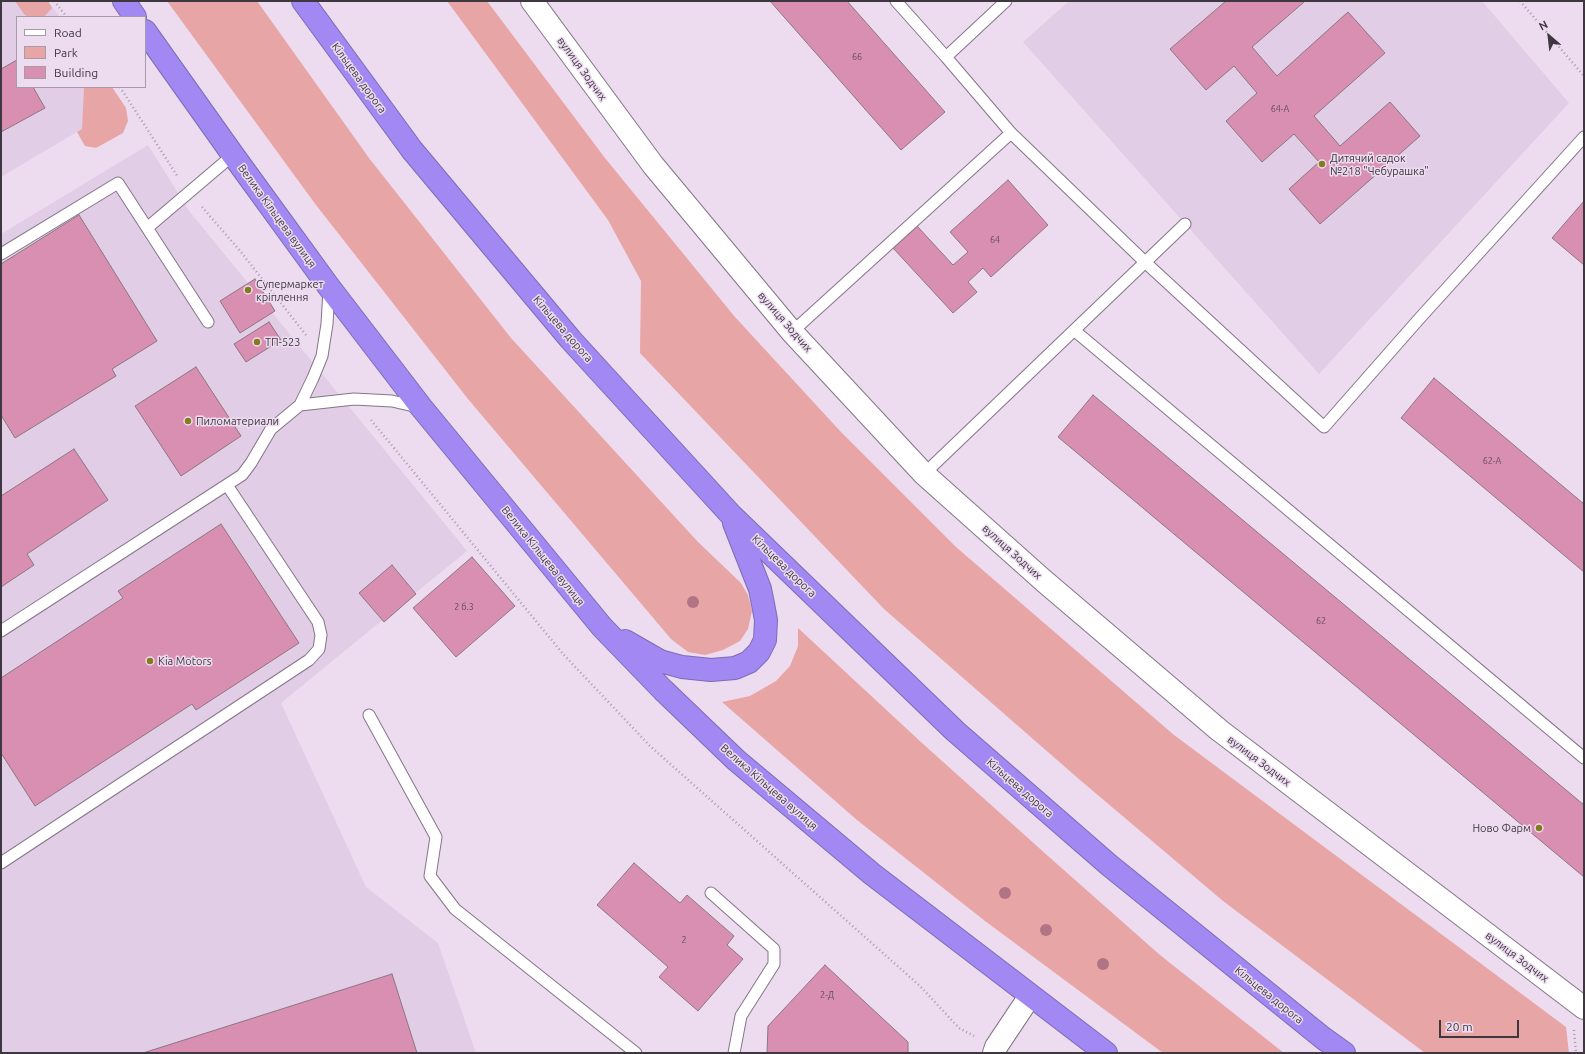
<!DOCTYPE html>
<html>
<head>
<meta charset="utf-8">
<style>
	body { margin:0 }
	#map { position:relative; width:1585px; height:1054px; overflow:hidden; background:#eddcf0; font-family:Ubuntu,sans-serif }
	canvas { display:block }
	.frame { position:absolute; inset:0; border:2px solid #3e373f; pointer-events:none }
	.legend { position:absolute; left:16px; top:16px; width:130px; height:72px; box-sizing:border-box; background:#eddcf0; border:1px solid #a79aa9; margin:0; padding:5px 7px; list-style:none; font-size:12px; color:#3e373f }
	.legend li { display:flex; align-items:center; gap:8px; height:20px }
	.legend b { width:20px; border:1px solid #a79aa9 }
	.north { position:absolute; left:1529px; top:16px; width:40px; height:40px; -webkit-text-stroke:3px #eddcf0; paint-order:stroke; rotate:332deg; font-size:11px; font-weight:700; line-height:16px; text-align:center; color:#3e373f }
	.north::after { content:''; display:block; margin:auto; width:14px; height:18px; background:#3e373f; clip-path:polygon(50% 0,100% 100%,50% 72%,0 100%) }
	.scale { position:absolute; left:1439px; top:1020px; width:80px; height:18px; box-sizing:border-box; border:2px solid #3e373f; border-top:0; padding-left:5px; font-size:12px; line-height:14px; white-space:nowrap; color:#3e373f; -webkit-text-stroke:3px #eddcf0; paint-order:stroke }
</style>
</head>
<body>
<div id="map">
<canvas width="1585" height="1054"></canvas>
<div class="frame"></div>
<ul class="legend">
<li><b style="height:5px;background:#fff"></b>Road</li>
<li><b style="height:11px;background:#e8a5a5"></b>Park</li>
<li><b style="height:11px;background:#d98fb2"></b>Building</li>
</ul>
<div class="north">N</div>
<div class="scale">20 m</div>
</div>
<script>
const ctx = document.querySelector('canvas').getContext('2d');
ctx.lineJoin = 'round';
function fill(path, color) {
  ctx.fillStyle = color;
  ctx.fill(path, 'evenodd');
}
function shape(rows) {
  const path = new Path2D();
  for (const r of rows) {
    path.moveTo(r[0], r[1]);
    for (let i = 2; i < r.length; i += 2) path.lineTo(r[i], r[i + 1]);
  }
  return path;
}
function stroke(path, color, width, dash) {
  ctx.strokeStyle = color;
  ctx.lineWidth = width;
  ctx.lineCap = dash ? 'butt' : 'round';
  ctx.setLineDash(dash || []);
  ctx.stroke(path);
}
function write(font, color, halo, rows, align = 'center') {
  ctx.font = font + ' Ubuntu,sans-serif';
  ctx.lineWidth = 3;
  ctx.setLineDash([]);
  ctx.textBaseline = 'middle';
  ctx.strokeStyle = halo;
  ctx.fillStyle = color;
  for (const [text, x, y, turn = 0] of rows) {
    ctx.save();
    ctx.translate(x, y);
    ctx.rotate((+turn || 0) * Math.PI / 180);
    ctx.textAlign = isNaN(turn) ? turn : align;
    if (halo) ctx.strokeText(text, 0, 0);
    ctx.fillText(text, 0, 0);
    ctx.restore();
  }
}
fill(shape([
	[1,1,48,1,60,17,17,17,17,87,84,87,82,129,1,177],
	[1069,1,1482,1,1569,103,1319,374,1023,42],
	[148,145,190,212,467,551,281,703,366,887,438,943,476,1053,1,1053,1,234]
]), '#e2cde6');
fill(shape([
	[15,1,48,1,52,8,44,17,28,17,24,14],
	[167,1,257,1,369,158,511,338,698,542,741,583,748,595,752,611,748,629,740,641,723,650,705,655,688,652,671,639,468,399,316,205],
	[447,1,487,1,605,158,735,317,841,432,956,547,1174,735,1566,1027,1569,1053,1425,1053,1223,901,1080,780,884,609,640,353,641,281,608,220],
	[84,87,112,87,126,108,128,121,123,133,96,148,85,146,77,132,82,129],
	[798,628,922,743,1048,856,1160,955,1284,1053,1163,1053,985,921,857,820,722,702,750,696,776,681,790,666,798,646]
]), '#e8a5a5');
const building = shape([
	[770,1,847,1,945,112,901,150,770,1],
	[1226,1,1303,1,1304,2,1252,47,1277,76,1348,12,1385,53,1314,116,1340,146,1390,102,1420,136,1320,224,1289,189,1319,162,1294,134,1262,162,1226,121,1257,93,1234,66,1206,90,1170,49,1226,1],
	[17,60,17,87,33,87,45,108,1,132,1,69,17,60],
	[1008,180,1048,225,991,277,983,268,968,282,977,292,953,313,893,248,917,226,953,265,968,252,950,232,1008,180],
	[1584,201,1584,265,1552,238,1584,201],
	[79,215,157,341,112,369,116,376,15,438,1,415,1,264,79,215],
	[255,279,275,311,240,333,220,301,255,279],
	[269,322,281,340,246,362,234,344,269,322],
	[196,367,241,436,181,476,135,406,196,367],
	[1434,378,1584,504,1584,572,1401,418,1434,378],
	[1093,395,1584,805,1584,877,1058,437,1093,395],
	[74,449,108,500,27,554,34,565,1,587,1,496,74,449],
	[221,524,299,643,196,710,192,704,35,806,1,753,1,678,123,598,118,591,221,524],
	[472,557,515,606,456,657,413,608,472,557],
	[392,565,416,594,384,622,359,593,392,565],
	[634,863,680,903,687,895,734,936,727,945,743,959,698,1011,659,977,668,967,597,905,634,863],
	[825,965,908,1042,908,1053,767,1053,768,1026,825,965],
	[392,974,417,1053,143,1053,392,974]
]);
fill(building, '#d98fb2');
stroke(building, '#8c7680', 1);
const lane = shape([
	[896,1,946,57],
	[1006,1,946,57,1011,133,1146,263,1324,427,1419,319,1584,137],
	[147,228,233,155],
	[1,254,118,183,208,322],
	[329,290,327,324,322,356,313,378,300,405,354,399,392,401,418,407],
	[1075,331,1584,758],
	[792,332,1011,133],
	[924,474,1185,224],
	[1,631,242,475,251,463,271,429,300,405],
	[369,715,436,837,430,876,455,909,636,1053],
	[1,863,309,660,319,649,321,635,318,622,227,485],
	[711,893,774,949,774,964,741,1016,734,1053]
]);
const street = shape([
	[532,1,653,165,792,332,924,474,1044,581,1219,730,1584,1008],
	[994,1053,996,1047,1030,996]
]);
const highway = shape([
	[124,1,135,17],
	[303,1,412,150,571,340,732,516,955,731,1109,865,1323,1038,1344,1053],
	[145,31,233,155,329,287,421,407,602,627,663,690,736,760,872,874,1106,1053],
	[625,641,660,661,682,667,711,670,735,668,749,662,759,652,765,640,766,620,763,604,760,589,734,523]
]);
stroke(lane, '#847587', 13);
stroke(street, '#847587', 24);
stroke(highway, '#7e6cb3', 24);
stroke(shape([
	[54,1,67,17],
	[1520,1,1584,76],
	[120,87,178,177],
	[202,207,241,252,306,335],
	[371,420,563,654,650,746,920,986,959,1028,974,1036],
	[1574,1030,1576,1053]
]), '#a699a8', 2.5, [1, 3]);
stroke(lane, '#fff', 11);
stroke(street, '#fff', 22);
stroke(highway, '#a188f2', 22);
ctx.fillStyle = '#b07484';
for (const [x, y] of [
	[693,602],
	[1005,893],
	[1046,930],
	[1103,964]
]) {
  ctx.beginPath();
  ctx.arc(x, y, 6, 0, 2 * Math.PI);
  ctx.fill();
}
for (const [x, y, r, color] of [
	[1322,164,4,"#847b21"],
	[248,290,4,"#847b21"],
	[257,342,4,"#847b21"],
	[188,421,4,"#847b21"],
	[150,661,4,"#847b21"],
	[1539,828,4,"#847b21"]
]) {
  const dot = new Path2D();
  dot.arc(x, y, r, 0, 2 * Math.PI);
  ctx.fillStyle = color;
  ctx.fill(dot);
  stroke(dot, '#eddcf0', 1.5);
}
write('9px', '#654d5c', null, [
	["66",857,57],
	["64-А",1280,109],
	["64",995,240],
	["62-А",1492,461],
	["2 б.3",464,607],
	["62",1321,621],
	["2",684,940],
	["2-Д",827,995]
]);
write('11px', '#3e373f', '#eddcf0', [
	["вулиця Зодчих",582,69,54],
	["Кільцева дорога",359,78,54],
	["Велика Кільцева вулиця",277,216,54],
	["вулиця Зодчих",785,322,49],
	["Кільцева дорога",563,329,49],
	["вулиця Зодчих",1012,552,42],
	["Велика Кільцева вулиця",543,556,51],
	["Кільцева дорога",784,566,44],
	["вулиця Зодчих",1259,761,37],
	["Велика Кільцева вулиця",769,787,41],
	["Кільцева дорога",1020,788,41],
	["вулиця Зодчих",1517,957,37],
	["Кільцева дорога",1269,995,39]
]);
write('11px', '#3e373f', '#eddcf0', [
	["Дитячий садок",1330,158],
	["№218 \"Чебурашка\"",1330,171],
	["Супермаркет",256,284],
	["кріплення",256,297],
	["ТП-523",265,342],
	["Пиломатериали",196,421],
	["Kia Motors",158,661],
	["Ново Фарм",1531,828,"right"]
], 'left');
</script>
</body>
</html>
